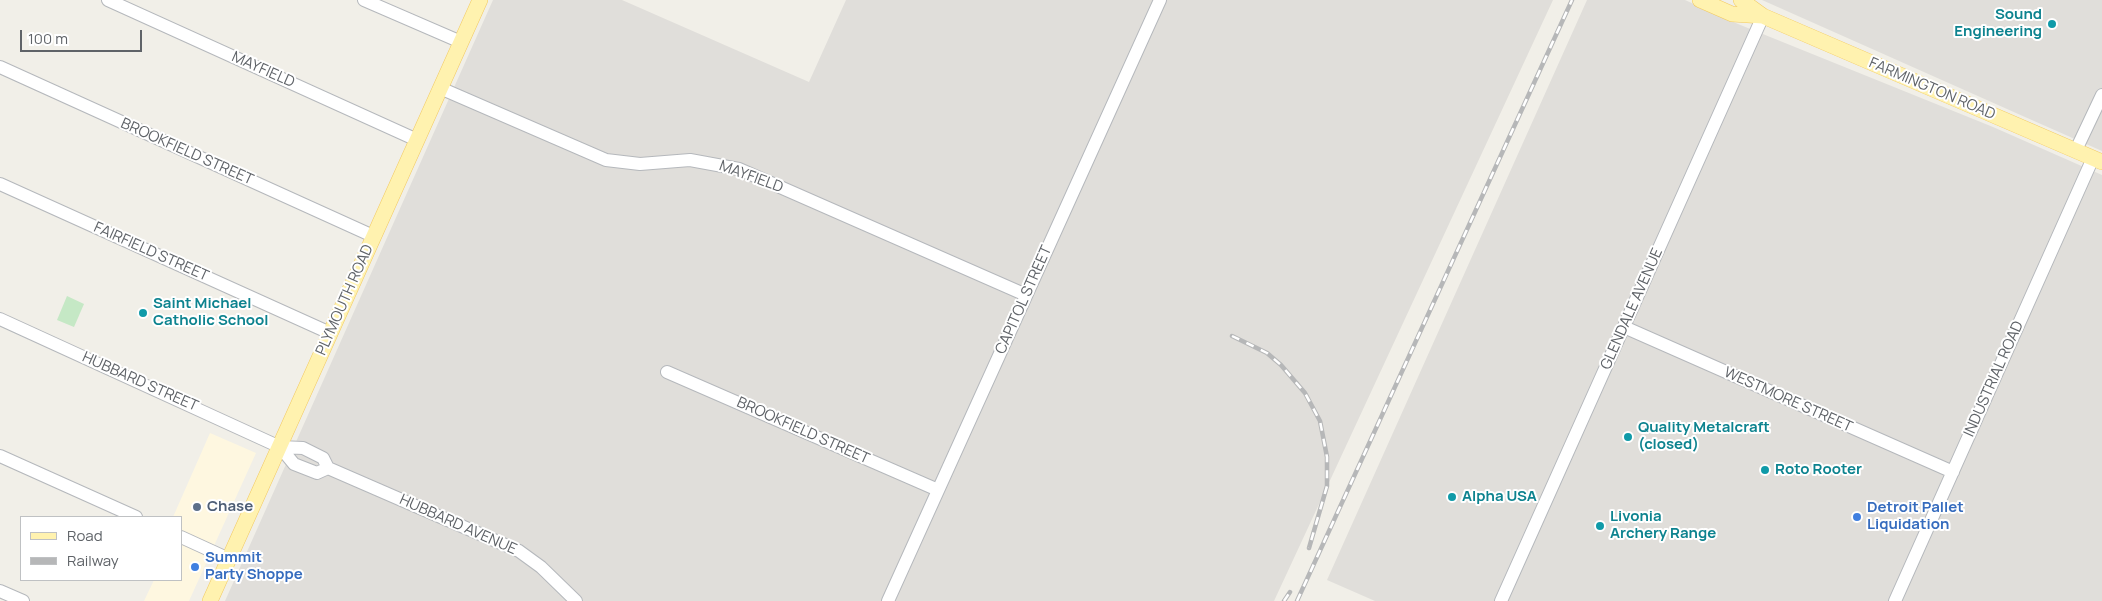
<!DOCTYPE html>
<html>
<head>
<meta charset="utf-8">
<style>
	body { margin:0 }
	#map { position:relative; width:2102px; height:601px; overflow:hidden; background:#f1efe8; font-family:Manrope,sans-serif }
	canvas { display:block }
	.legend { position:absolute; left:20px; top:516px; width:162px; height:65px; box-sizing:border-box; background:#fff; border:1px solid #bfc1c3; margin:0; padding:6px 9px; list-style:none; font-size:15px; color:#5f6368 }
	.legend li { display:flex; align-items:center; gap:10px; height:25px }
	.legend b { width:25px; border:1px solid #bfc1c3 }
	.scale { position:absolute; left:20px; top:30px; width:122px; height:22px; box-sizing:border-box; border:2px solid #5f6368; border-top:0; padding-left:6px; font-size:15px; line-height:18px; white-space:nowrap; color:#5f6368; -webkit-text-stroke:4px #fff; paint-order:stroke }
</style>
</head>
<body>
<div id="map">
<canvas width="2102" height="601"></canvas>
<ul class="legend">
<li><b style="height:6px;background:#fff2af"></b>Road</li>
<li><b style="height:6px;background:#b6b7b8"></b>Railway</li>
</ul>
<div class="scale">100 m</div>
</div>
<script>
const ctx = document.querySelector('canvas').getContext('2d');
ctx.lineJoin = 'round';
function fill(path, color) {
  ctx.fillStyle = color;
  ctx.fill(path, 'evenodd');
}
function shape(rows) {
  const path = new Path2D();
  for (const r of rows) {
    path.moveTo(r[0], r[1]);
    for (let i = 2; i < r.length; i += 2) path.lineTo(r[i], r[i + 1]);
  }
  return path;
}
function stroke(path, color, width, dash) {
  ctx.strokeStyle = color;
  ctx.lineWidth = width;
  ctx.lineCap = dash ? 'butt' : 'round';
  ctx.setLineDash(dash || []);
  ctx.stroke(path);
}
function write(font, color, halo, rows, align = 'center') {
  ctx.font = font + ' Manrope,sans-serif';
  ctx.lineWidth = 4;
  ctx.setLineDash([]);
  ctx.textBaseline = 'middle';
  ctx.strokeStyle = halo;
  ctx.fillStyle = color;
  for (const [text, x, y, turn = 0] of rows) {
    ctx.save();
    ctx.translate(x, y);
    ctx.rotate((+turn || 0) * Math.PI / 180);
    ctx.textAlign = isNaN(turn) ? turn : align;
    if (halo) ctx.strokeText(text, 0, 0);
    ctx.fillText(text, 0, 0);
    ctx.restore();
  }
}
fill(shape([
	[210,433,256,453,189,601,144,601,154,580,181,580,181,517,173,517]
]), '#fef7e0');
fill(shape([
	[493,0,622,0,809,82,846,0,1553,0,1274,601,225,601],
	[1587,0,1685,0,1738,24,1993,127,2102,175,2102,601,1375,601,1327,580],
	[1762,0,2102,0,2102,151,2025,117]
]), '#e0deda');
fill(shape([
	[67,296,84,304,74,327,57,320]
]), '#c5e8c5');
const minor = shape([
	[108,0,417,140],
	[364,0,461,42],
	[0,67,373,236],
	[440,88,606,160,640,164,690,160,739,169,1026,295],
	[2076,150,2102,95],
	[0,184,330,333],
	[0,319,280,447,303,448,323,458,328,468,519,551,541,567,576,601],
	[1624,327,1953,472],
	[667,372,938,490],
	[280,447,294,464,317,473,328,468],
	[0,456,136,517],
	[181,537,229,559],
	[0,591,23,601],
	[888,601,1160,0],
	[1501,601,1763,16],
	[1895,601,2093,158]
]);
const major = shape([
	[1700,0,1732,14,1763,16],
	[1741,0,1763,16,2102,162],
	[210,601,480,0]
]);
stroke(minor, '#b5b8bc', 14);
stroke(major, '#f2c960', 16);
stroke(minor, '#fff', 12);
stroke(major, '#fff2af', 15);
const rail = shape([
	[1232,336,1267,353,1281,365,1305,393,1320,421,1327,457,1327,486,1309,548],
	[1284,601,1290,592],
	[1297,601,1572,0]
]);
stroke(rail, '#b6b7b8', 4.5);
stroke(rail, '#fff', 2.5, [8]);
for (const [x, y, r, color] of [
	[2052,24,5,"#0f9aa8"],
	[143,313,5,"#0f9aa8"],
	[1628,437,5,"#0f9aa8"],
	[1765,470,5,"#0f9aa8"],
	[1452,497,5,"#0f9aa8"],
	[197,507,5,"#5c6f8a"],
	[1857,517,5,"#3f7fe0"],
	[1600,526,5,"#0f9aa8"],
	[195,567,5,"#3f7fe0"]
]) {
  const dot = new Path2D();
  dot.arc(x, y, r, 0, 2 * Math.PI);
  ctx.fillStyle = color;
  ctx.fill(dot);
  stroke(dot, '#fff', 2);
}
write('bold 15px', '#0d838f', '#fff', [
	["Sound",2042,15,"right"],
	["Engineering",2042,32,"right"],
	["Saint Michael",153,304],
	["Catholic School",153,321],
	["Quality Metalcraft",1638,428],
	["(closed)",1638,445],
	["Roto Rooter",1775,470],
	["Alpha USA",1462,497],
	["Livonia",1610,517],
	["Archery Range",1610,534]
], 'left');
write('15px', '#5f6368', '#fff', [
	["MAYFIELD",263,70,24],
	["FARMINGTON ROAD",1932,89,23],
	["BROOKFIELD STREET",187,152,24],
	["MAYFIELD",751,177,20],
	["FAIRFIELD STREET",151,252,24],
	["PLYMOUTH ROAD",345,300,-66],
	["CAPITOL STREET",1024,300,-66],
	["GLENDALE AVENUE",1632,309,-66],
	["INDUSTRIAL ROAD",1994,379,-66],
	["HUBBARD STREET",140,382,24],
	["WESTMORE STREET",1788,400,24],
	["BROOKFIELD STREET",803,431,24],
	["HUBBARD AVENUE",458,525,24]
]);
write('bold 15px', '#4e5e75', '#fff', [
	["Chase",207,507]
], 'left');
write('bold 15px', '#366cbe', '#fff', [
	["Detroit Pallet",1867,508],
	["Liquidation",1867,525],
	["Summit",205,558],
	["Party Shoppe",205,575]
], 'left');
</script>
</body>
</html>
